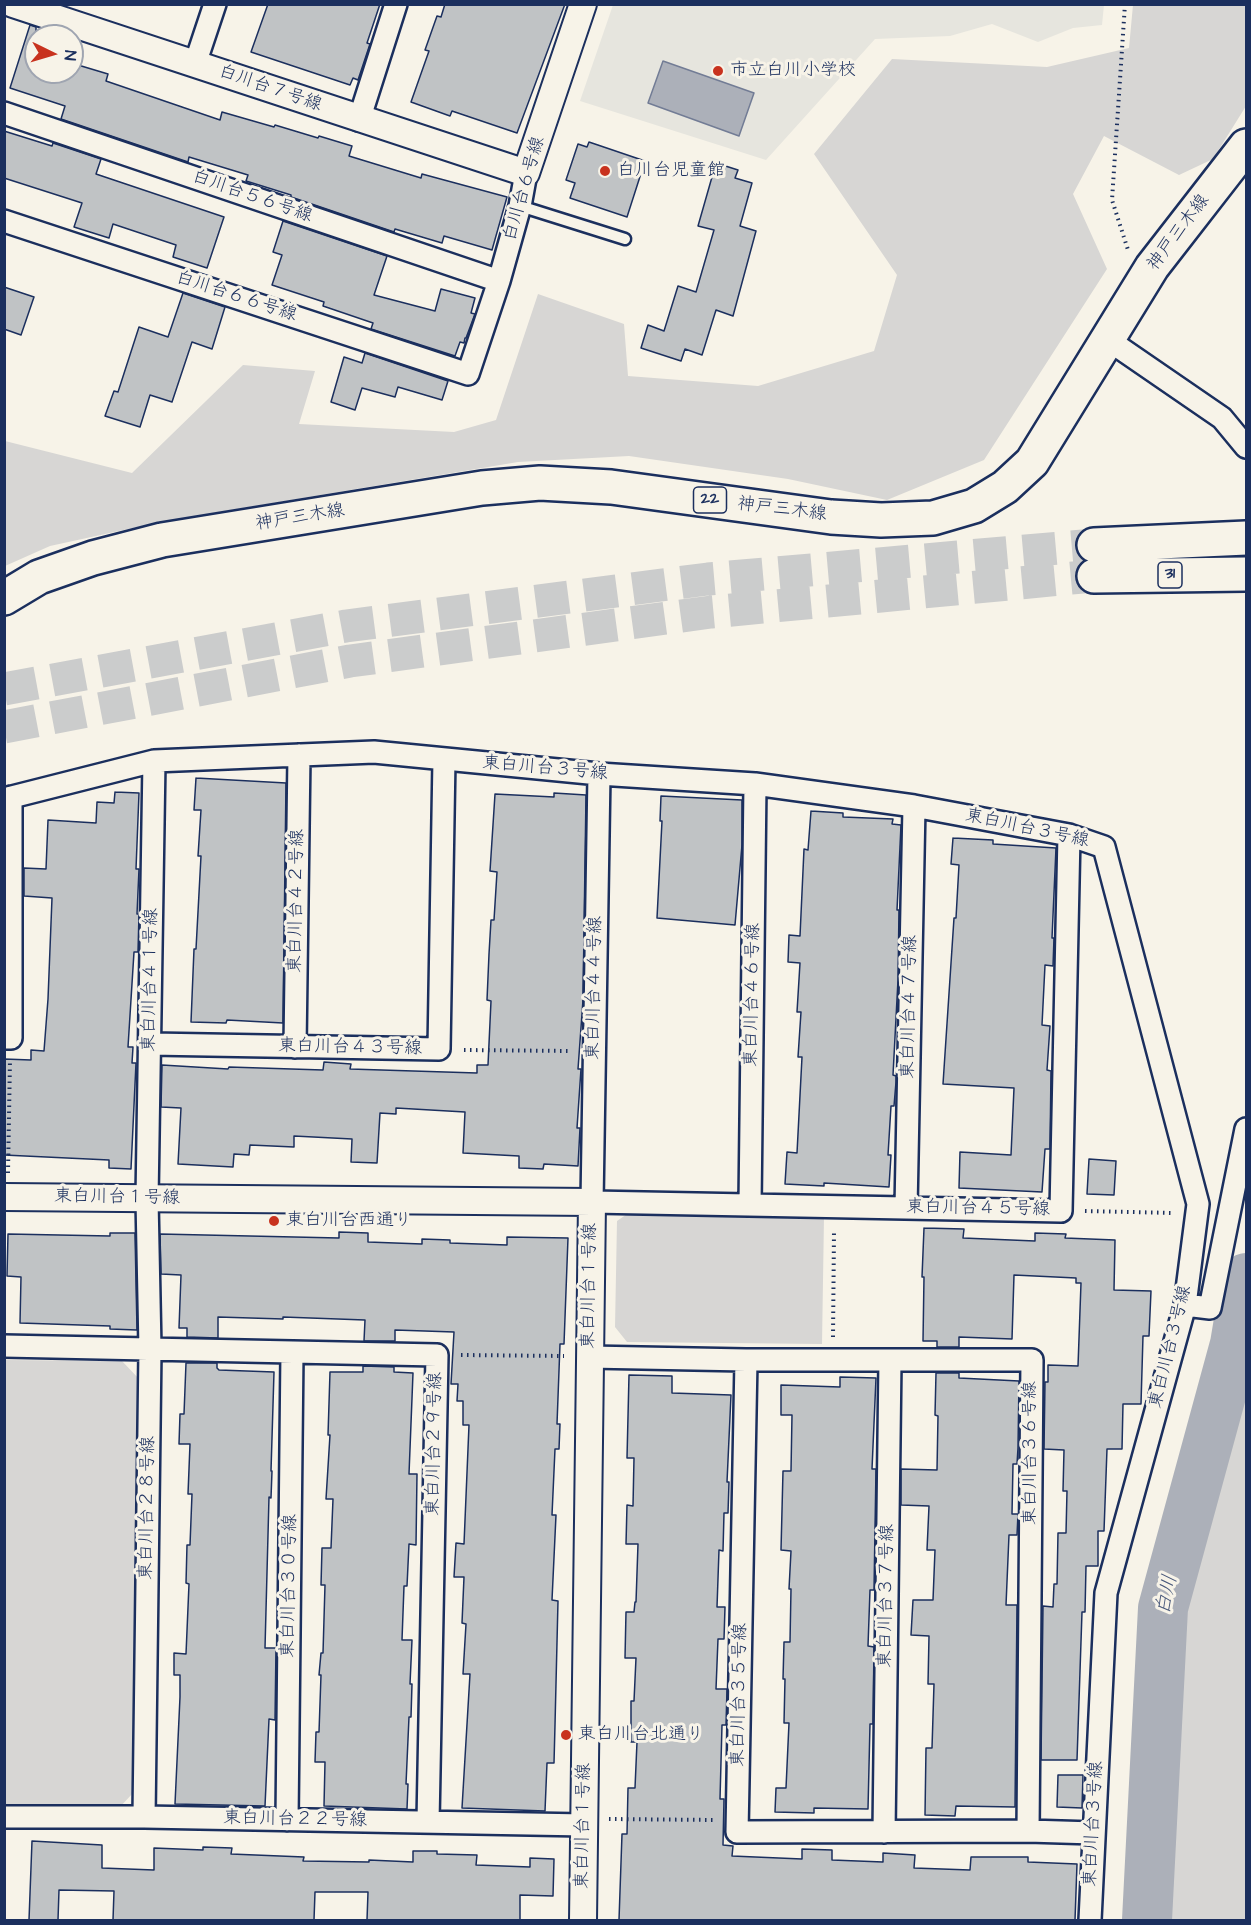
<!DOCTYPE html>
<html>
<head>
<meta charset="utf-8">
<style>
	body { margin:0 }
	#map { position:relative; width:1251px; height:1925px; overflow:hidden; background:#f7f3e8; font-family:"Architects Daughter",sans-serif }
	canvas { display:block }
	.frame { position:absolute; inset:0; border:6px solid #1b2f5e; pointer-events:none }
	.north { position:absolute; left:24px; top:24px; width:60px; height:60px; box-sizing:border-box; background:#f7f3e8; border:2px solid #9fa5b1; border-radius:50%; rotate:95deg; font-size:16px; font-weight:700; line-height:24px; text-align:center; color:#1b2f5e }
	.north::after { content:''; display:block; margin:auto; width:21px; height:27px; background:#c8321e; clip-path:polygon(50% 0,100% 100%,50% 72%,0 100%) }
</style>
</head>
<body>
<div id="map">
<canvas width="1251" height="1925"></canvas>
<div class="frame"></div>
<div class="north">N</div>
</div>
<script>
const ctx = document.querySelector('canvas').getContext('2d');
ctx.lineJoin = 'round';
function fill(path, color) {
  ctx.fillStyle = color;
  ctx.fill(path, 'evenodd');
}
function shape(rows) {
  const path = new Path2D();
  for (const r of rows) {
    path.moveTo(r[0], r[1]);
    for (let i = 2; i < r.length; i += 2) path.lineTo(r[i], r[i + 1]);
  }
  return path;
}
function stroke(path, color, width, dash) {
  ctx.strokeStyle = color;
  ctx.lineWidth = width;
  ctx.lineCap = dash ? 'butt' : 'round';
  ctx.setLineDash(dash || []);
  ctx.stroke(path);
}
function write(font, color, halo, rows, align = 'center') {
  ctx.font = font + ' "Architects Daughter","Klee One",sans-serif';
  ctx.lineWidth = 6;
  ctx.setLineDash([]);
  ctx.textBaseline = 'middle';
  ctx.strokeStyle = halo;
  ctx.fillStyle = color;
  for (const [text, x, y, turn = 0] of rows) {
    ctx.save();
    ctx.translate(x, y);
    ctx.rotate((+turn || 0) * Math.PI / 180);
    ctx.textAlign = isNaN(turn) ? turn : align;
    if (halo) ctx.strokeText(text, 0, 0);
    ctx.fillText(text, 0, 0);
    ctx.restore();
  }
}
fill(shape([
	[613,5,1104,5,1102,25,1073,28,1038,42,992,24,950,36,875,39,766,160,580,101]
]), '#e6e5de');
fill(shape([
	[1133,5,1246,5,1246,106,1213,159,1179,175,1104,136,1073,194,1107,269,984,460,887,500,788,479,629,456,518,462,165,521,50,546,5,566,5,441,132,473,243,365,315,371,299,424,454,432,496,420,538,294,624,324,628,376,758,386,874,351,897,275,814,154,892,59,1047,67,1129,48],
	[630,1212,824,1217,822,1344,627,1342,615,1327,617,1221],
	[5,1360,122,1361,140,1380,133,1793,119,1808,5,1805],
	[1246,1375,1246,1920,1163,1920,1175,1595,1222,1437]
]), '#d7d6d4');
const water = shape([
	[663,61,754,93,739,136,648,103,663,61]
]);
fill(water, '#acb0b9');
stroke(water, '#727c95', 1.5);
stroke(shape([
	[1147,1920,1163,1608,1235,1344,1246,1278]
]), '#acb0b9', 50);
const building = shape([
	[268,4,380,4,367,43,370,44,358,80,353,78,350,85,251,52,268,4],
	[445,4,565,4,517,133,452,111,450,116,411,102,429,51,425,50,437,16,441,17,445,4],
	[30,25,36,27,36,72,76,72,78,65,108,74,106,81,220,120,222,112,274,127,275,125,318,138,319,136,352,146,349,156,421,178,422,174,507,197,492,250,444,236,442,243,395,229,394,232,291,197,291,195,246,181,248,175,189,157,188,162,61,119,65,106,10,88,30,25],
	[4,131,52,146,53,143,101,159,96,174,224,217,207,268,173,257,176,245,113,224,109,238,74,227,82,203,4,178,4,131],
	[589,142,645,161,627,217,570,198,575,183,566,180,578,144,587,147,589,142],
	[716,163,738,170,735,178,752,183,740,226,756,231,733,316,716,310,702,355,685,349,681,361,641,348,648,325,664,331,678,286,696,292,714,230,698,226,716,163],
	[283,221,387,256,374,295,435,311,441,289,475,298,471,313,475,314,466,338,465,338,464,343,460,342,455,356,371,329,373,323,323,306,324,302,272,285,282,255,273,252,283,221],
	[4,287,34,297,21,335,4,329,4,287],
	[183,293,225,307,212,349,192,342,172,402,150,395,140,427,105,416,114,391,118,392,139,327,168,337,183,293],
	[365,353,448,381,442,400,398,387,395,397,362,388,355,410,331,402,344,357,362,363,365,353],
	[196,778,286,783,283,1023,227,1020,226,1023,191,1022,194,949,196,949,201,856,198,856,201,810,194,810,196,778],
	[115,792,139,793,136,869,139,869,137,914,139,914,138,952,134,952,128,1047,133,1047,132,1063,136,1063,131,1169,109,1168,109,1160,4,1155,4,1059,31,1060,31,1050,44,1051,48,999,52,898,24,896,24,868,46,869,48,820,96,823,97,802,114,803,115,792],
	[554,793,586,795,583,1000,578,1069,581,1069,577,1128,580,1128,578,1166,544,1164,543,1169,519,1168,519,1156,463,1153,465,1112,396,1108,396,1114,380,1113,377,1163,351,1162,352,1139,294,1136,294,1147,250,1145,249,1155,234,1154,233,1167,178,1164,181,1108,161,1107,162,1065,228,1069,229,1067,323,1070,324,1062,351,1064,350,1069,477,1073,477,1065,488,1065,491,1001,487,1000,489,954,491,920,494,920,497,872,490,871,495,794,554,797,554,793],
	[661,796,742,800,742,845,735,925,657,918,662,821,660,821,661,796],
	[811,811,843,813,843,817,893,819,892,824,901,825,897,910,899,910,898,980,893,1075,896,1076,896,1082,894,1106,891,1106,888,1155,891,1155,889,1187,824,1183,824,1186,785,1184,787,1152,797,1153,802,1057,798,1057,801,1012,797,1012,800,963,788,962,789,935,800,936,804,849,808,850,811,811],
	[953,838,993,840,993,844,1056,848,1052,938,1054,938,1053,966,1045,965,1042,1025,1050,1026,1047,1070,1051,1071,1050,1149,1045,1149,1042,1192,959,1188,960,1152,1011,1155,1014,1088,943,1084,954,918,956,918,959,865,951,864,953,838],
	[1089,1159,1116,1161,1114,1195,1087,1194,1089,1159],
	[924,1228,964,1229,963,1238,1035,1241,1035,1233,1066,1234,1065,1238,1115,1240,1114,1290,1151,1291,1149,1336,1143,1336,1141,1404,1123,1404,1122,1449,1107,1449,1104,1531,1098,1531,1098,1566,1086,1566,1085,1612,1082,1612,1077,1760,1041,1760,1043,1606,1053,1607,1054,1584,1057,1584,1058,1533,1066,1533,1067,1491,1063,1491,1064,1450,1044,1449,1045,1382,1048,1382,1048,1365,1078,1366,1081,1283,1076,1283,1076,1278,1014,1275,1012,1339,959,1337,959,1347,937,1347,937,1341,923,1341,924,1277,922,1277,924,1228],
	[339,1232,368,1233,368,1242,422,1244,422,1239,450,1240,450,1243,507,1245,507,1237,568,1238,564,1344,560,1344,557,1424,560,1424,559,1449,555,1449,552,1515,556,1515,552,1600,558,1601,555,1725,554,1763,547,1763,545,1811,462,1808,470,1674,463,1674,466,1624,462,1623,464,1577,454,1577,456,1543,464,1544,469,1425,463,1425,463,1401,457,1401,458,1384,451,1384,454,1332,395,1330,395,1341,364,1341,365,1320,283,1317,283,1319,218,1317,218,1338,187,1337,187,1328,179,1328,181,1275,161,1274,160,1234,339,1238,339,1232],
	[110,1233,135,1233,137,1330,110,1329,110,1326,20,1323,21,1277,7,1276,8,1234,110,1236,110,1233],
	[186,1363,217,1363,217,1368,219,1370,274,1372,271,1471,272,1471,271,1498,269,1497,265,1648,276,1648,275,1720,269,1719,265,1806,175,1804,180,1697,180,1675,174,1675,174,1653,186,1654,189,1584,186,1583,187,1545,190,1545,192,1494,188,1494,190,1444,179,1444,180,1414,184,1414,186,1363],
	[363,1366,394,1367,394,1372,413,1373,409,1474,417,1474,416,1545,409,1544,407,1586,404,1586,402,1640,412,1640,410,1684,412,1684,411,1717,409,1717,406,1784,408,1784,407,1809,324,1806,325,1762,315,1762,316,1732,319,1732,321,1675,319,1675,321,1653,323,1653,325,1585,321,1585,322,1548,331,1548,333,1499,326,1499,330,1435,328,1435,330,1372,363,1372,363,1366],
	[936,1373,959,1373,959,1378,1019,1381,1018,1448,1017,1464,1013,1464,1012,1514,1018,1514,1017,1535,1009,1535,1006,1605,1017,1605,1015,1807,956,1806,955,1816,925,1815,926,1748,932,1748,934,1684,928,1684,929,1636,911,1635,913,1600,933,1600,935,1550,927,1550,929,1506,901,1505,901,1469,937,1470,938,1416,935,1415,936,1373],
	[629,1375,672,1376,672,1393,731,1395,727,1482,729,1482,728,1513,724,1513,723,1551,719,1550,717,1607,725,1607,724,1639,718,1639,716,1689,727,1689,726,1725,722,1725,720,1799,724,1799,723,1845,733,1846,732,1856,802,1859,802,1849,832,1850,832,1860,883,1862,883,1853,915,1855,914,1868,970,1870,971,1857,1028,1857,1028,1862,1077,1864,1075,1920,619,1920,622,1834,627,1834,628,1788,635,1788,637,1742,631,1742,631,1701,634,1701,636,1658,625,1658,626,1612,634,1612,635,1602,636,1602,638,1544,626,1544,627,1505,633,1506,634,1458,627,1458,629,1375],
	[840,1377,876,1378,872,1469,876,1469,874,1590,870,1590,868,1646,874,1647,873,1724,870,1724,868,1809,814,1808,814,1813,775,1812,776,1788,786,1788,789,1723,784,1723,785,1679,783,1679,784,1642,790,1642,791,1589,789,1589,791,1551,781,1550,783,1471,791,1471,792,1415,781,1415,781,1385,840,1387,840,1377],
	[1058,1775,1083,1775,1082,1808,1057,1807,1058,1775],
	[32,1841,102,1845,102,1868,154,1870,154,1848,203,1850,203,1847,232,1848,231,1854,304,1857,303,1861,369,1862,369,1860,413,1862,413,1851,437,1851,437,1854,477,1855,476,1865,530,1867,530,1858,554,1859,553,1896,520,1895,520,1920,367,1920,368,1892,315,1892,314,1920,113,1920,114,1891,59,1890,58,1920,29,1920,32,1841]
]);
fill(building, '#c0c3c5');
stroke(building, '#1b2f5e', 1.5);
stroke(shape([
	[4,689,346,626,708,579,1094,545],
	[4,727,350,661,711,612,1094,576]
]), '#cbcccc', 33, [33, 16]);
const service = shape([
	[520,206,625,239]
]);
const minor = shape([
	[195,64,215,4],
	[4,113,499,281],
	[359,120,396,4],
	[4,221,468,374,499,281,520,206,526,173],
	[1107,339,1222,418,1246,447],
	[599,774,592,1202,1061,1211,1069,835],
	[4,799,154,761,374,752,599,774,755,784,914,806,1069,835,1104,847,1198,1204,1185,1305,1106,1593,1090,1920],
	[4,1038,11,1038,11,797],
	[151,1044,439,1049,444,759],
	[295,1047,299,755],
	[750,1205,755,784],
	[906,1208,914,806],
	[1185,1305,1210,1308,1246,1129],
	[4,1346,437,1355,428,1822],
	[589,1357,746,1360,737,1832,1028,1831,1094,1833],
	[746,1360,1032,1360,1028,1831],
	[4,1817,144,1817,585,1825],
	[144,1817,150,1349,147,1199,154,761],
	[287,1820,292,1352],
	[884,1832,890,1360]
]);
const tertiary = shape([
	[13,4,526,173,583,4],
	[4,1197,592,1202,583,1920]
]);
const primary = shape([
	[4,598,39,577,93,558,162,540,482,488,540,483,611,487,831,517,881,520,933,518,974,506,1005,487,1032,462,1152,267,1246,146]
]);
const motorway = shape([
	[1094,545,1246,538],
	[1094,576,1246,574]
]);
stroke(service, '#1b2f5e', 15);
stroke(minor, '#1b2f5e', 26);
stroke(tertiary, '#1b2f5e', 30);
stroke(primary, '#1b2f5e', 38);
stroke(motorway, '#1b2f5e', 38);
stroke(shape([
	[1125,4,1112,200,1128,250],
	[464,1050,570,1051],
	[8,1173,10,1060],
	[1085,1211,1174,1213],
	[833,1337,834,1231],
	[461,1355,564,1356],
	[609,1819,716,1820]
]), '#1b2f5e', 4, [1.5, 4.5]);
stroke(service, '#f7f3e8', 10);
stroke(minor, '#f7f3e8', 21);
stroke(tertiary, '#f7f3e8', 26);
stroke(primary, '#f7f3e8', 33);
stroke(motorway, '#f7f3e8', 33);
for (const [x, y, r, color] of [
	[718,71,6,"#c8321e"],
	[605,171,6,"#c8321e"],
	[274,1221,6,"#c8321e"],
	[566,1735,6,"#c8321e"]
]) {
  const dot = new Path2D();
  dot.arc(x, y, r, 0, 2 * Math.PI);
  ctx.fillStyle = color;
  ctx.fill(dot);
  stroke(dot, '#f7f3e8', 2);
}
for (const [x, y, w] of [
	[710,500,33],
	[1170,575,24]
]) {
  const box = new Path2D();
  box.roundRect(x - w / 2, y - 13, w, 26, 4.5);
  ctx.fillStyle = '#f7f3e8';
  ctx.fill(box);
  stroke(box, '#1b2f5e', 1.5);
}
write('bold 16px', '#1b2f5e', null, [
	["22",710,500],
	["31",1170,575]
]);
write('18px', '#1b2f5e', '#f7f3e8', [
	["市立白川小学校",730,71],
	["白川台児童館",617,171],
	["東白川台西通り",286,1221],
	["東白川台北通り",578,1735]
], 'left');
write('18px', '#1b2f5e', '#f7f3e8', [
	["白川台７号線",270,89,19],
	["白川台６号線",525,189,-74],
	["白川台５６号線",252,197,19],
	["神戸三木線",1179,233,-53],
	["白川台６６号線",236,297,18],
	["神戸三木線",782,510,7],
	["神戸三木線",300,518,-9],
	["東白川台３号線",545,769,5],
	["東白川台３号線",1027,829,12],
	["東白川台４２号線",297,901,-89],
	["東白川台４１号線",151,980,-89],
	["東白川台４４号線",595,988,-89],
	["東白川台４６号線",753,995,-89],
	["東白川台４７号線",910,1007,-89],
	["東白川台４３号線",350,1048,1],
	["東白川台１号線",117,1198,1],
	["東白川台４５号線",978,1209,1],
	["東白川台１号線",590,1286,-89],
	["東白川台３号線",1171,1347,-76],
	["東白川台２９号線",435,1444,-89],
	["東白川台３６号線",1031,1453,-90],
	["東白川台２８号線",148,1508,-89],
	["東白川台３０号線",290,1586,-89],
	["東白川台３７号線",887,1596,-89],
	["東白川台３５号線",740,1695,-89],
	["東白川台２２号線",295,1820,1],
	["東白川台３号線",1094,1824,-87],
	["東白川台１号線",584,1826,-89]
]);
write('italic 20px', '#465679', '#f7f3e8', [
	["白川",1168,1595,-78]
]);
</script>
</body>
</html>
